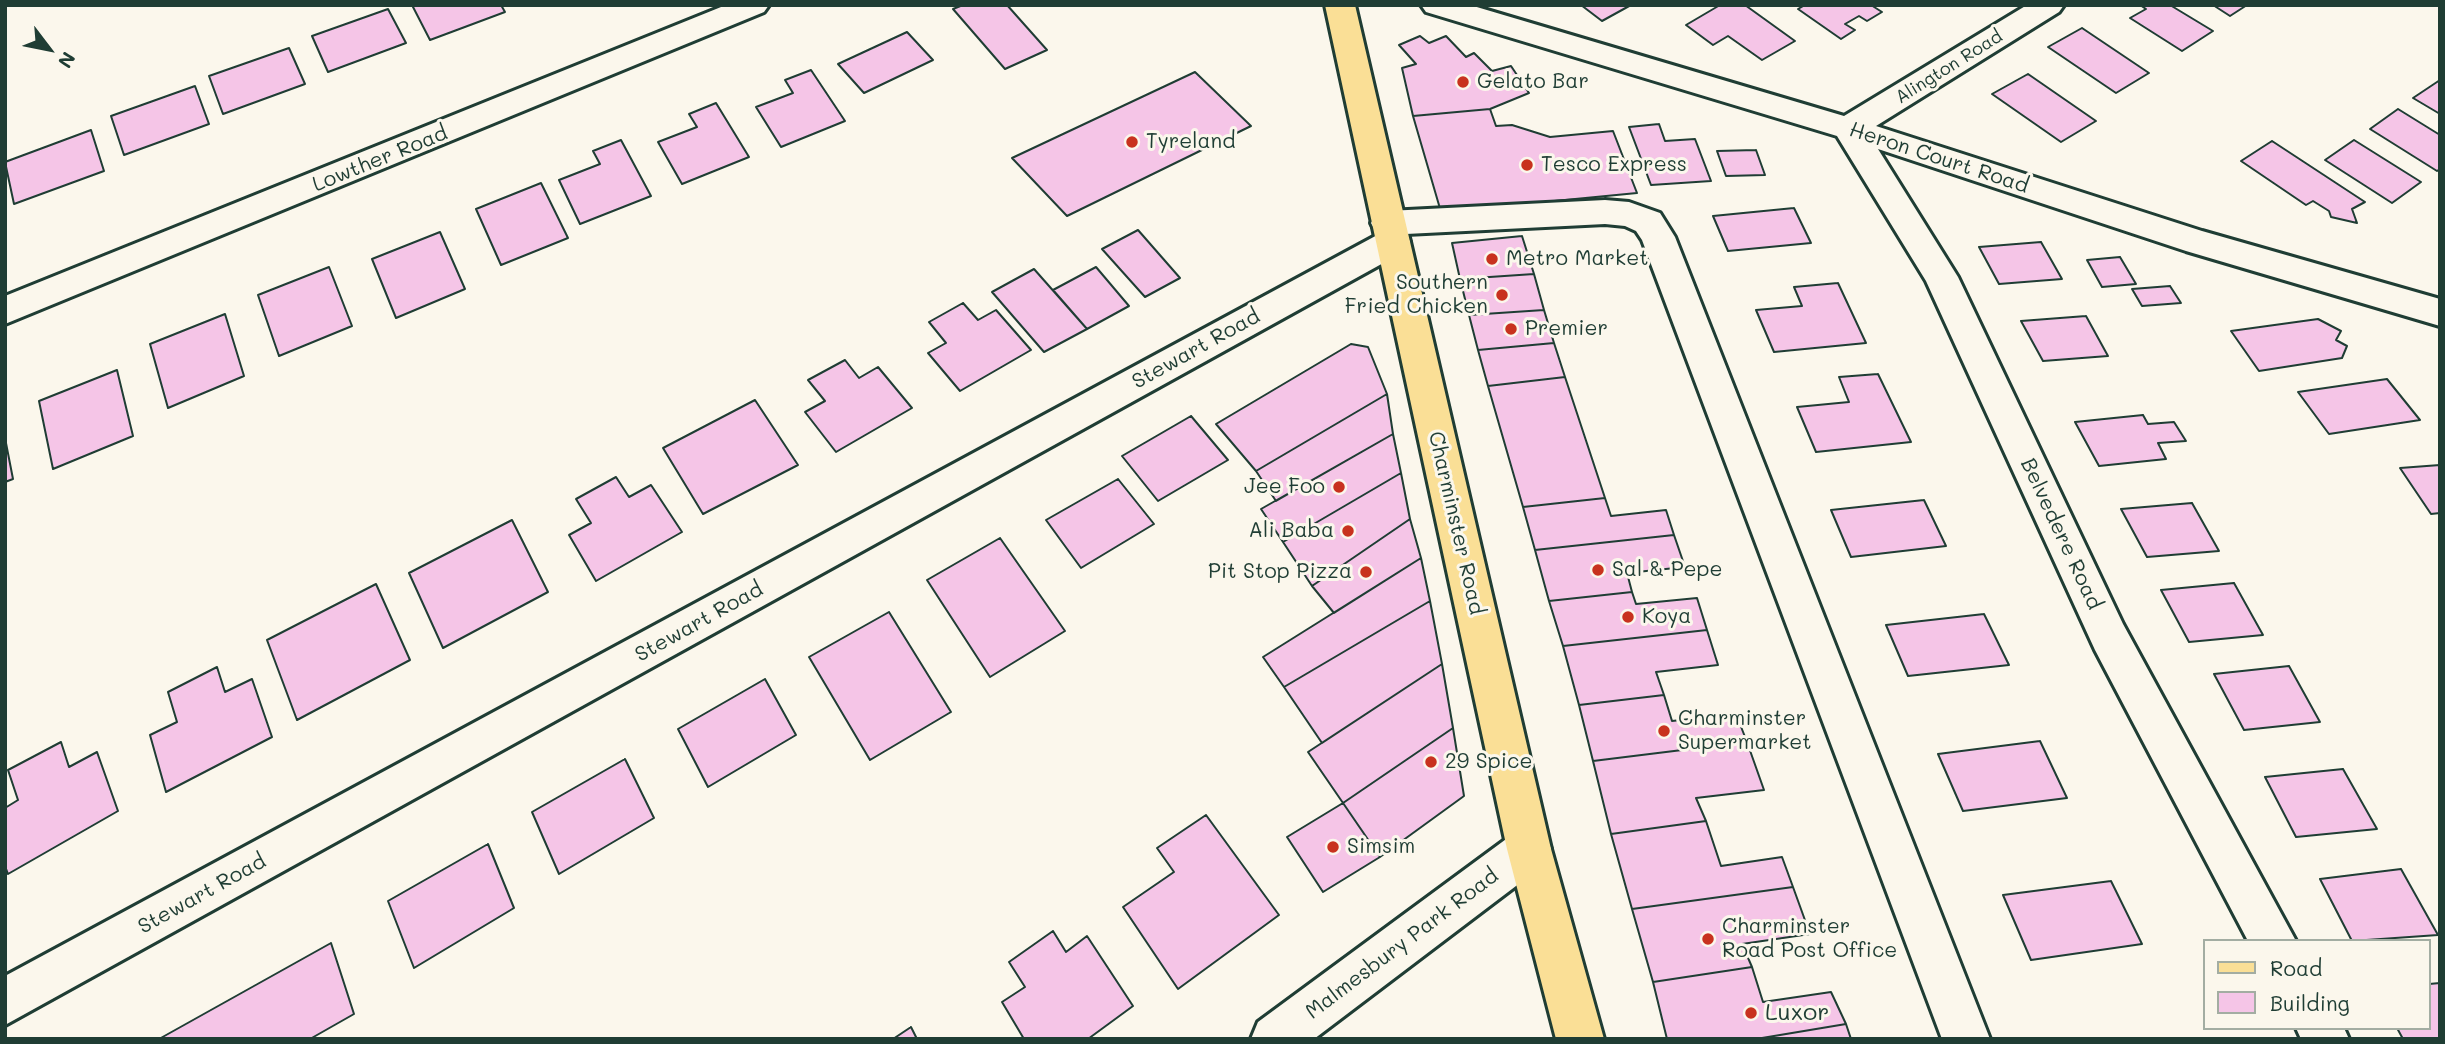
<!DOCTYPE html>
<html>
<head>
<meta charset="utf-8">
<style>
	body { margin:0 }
	#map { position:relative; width:2445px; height:1044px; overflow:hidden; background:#fbf7ec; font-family:Mali,sans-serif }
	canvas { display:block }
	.frame { position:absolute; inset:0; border:7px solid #1f3d34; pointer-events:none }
	.legend { position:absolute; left:2203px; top:939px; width:228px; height:91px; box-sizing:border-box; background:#fbf7ec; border:2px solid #a3ada2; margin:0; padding:9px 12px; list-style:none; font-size:21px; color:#1f3d34 }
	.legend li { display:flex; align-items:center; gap:14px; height:35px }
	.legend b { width:35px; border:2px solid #a3ada2 }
	.north { position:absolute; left:14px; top:14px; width:70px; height:70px; -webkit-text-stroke:5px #fbf7ec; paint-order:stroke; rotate:122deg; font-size:19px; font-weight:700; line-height:28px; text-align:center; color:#1f3d34 }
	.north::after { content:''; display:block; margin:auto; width:24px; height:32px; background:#1f3d34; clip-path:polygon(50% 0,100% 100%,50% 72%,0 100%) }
</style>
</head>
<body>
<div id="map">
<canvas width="2445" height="1044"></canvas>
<div class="frame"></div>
<ul class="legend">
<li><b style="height:9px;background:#fadf96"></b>Road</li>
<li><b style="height:19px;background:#f5c5e7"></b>Building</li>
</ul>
<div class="north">N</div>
</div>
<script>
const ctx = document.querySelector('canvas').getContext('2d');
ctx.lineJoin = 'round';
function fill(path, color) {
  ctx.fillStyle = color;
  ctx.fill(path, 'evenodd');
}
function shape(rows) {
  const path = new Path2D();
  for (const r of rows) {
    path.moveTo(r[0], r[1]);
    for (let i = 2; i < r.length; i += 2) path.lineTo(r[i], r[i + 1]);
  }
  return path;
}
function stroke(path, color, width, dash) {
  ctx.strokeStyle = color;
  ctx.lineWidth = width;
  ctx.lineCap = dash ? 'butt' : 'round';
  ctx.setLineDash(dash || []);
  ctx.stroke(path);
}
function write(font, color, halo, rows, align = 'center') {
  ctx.font = font + ' Mali,sans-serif';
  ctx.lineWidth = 6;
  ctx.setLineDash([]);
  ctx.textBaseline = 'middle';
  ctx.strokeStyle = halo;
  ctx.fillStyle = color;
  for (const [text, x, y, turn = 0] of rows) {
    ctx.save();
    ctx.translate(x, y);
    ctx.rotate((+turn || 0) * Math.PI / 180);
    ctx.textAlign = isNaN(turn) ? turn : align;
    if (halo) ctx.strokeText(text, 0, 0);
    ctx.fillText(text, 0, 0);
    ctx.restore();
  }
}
const building = shape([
	[412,5,501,5,505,12,430,40,412,5],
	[963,5,1007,5,1047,50,1005,69,953,9,963,5],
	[1581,5,1631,5,1602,21,1581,5],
	[1720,5,1745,5,1795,41,1762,60,1728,36,1713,45,1686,25,1720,5],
	[1805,5,1871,5,1882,12,1867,21,1859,16,1845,24,1855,30,1841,39,1798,9,1805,5],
	[2140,5,2170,5,2213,31,2182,51,2130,18,2146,9,2140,5],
	[2213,5,2247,5,2230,16,2213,5],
	[388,9,406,43,328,72,312,36,388,9],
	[2082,28,2149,73,2116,93,2048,47,2082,28],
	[907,32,933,60,864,93,838,64,907,32],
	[1420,36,1429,43,1446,36,1466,57,1474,53,1492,71,1511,66,1529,93,1490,109,1413,116,1402,68,1416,64,1399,45,1420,36],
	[289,48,305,84,223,114,209,76,289,48],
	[811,70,845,121,781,147,756,107,793,93,785,80,811,70],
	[1195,72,1251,126,1067,216,1012,158,1195,72],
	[2028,74,2096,121,2061,142,1992,94,2028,74],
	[2440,80,2440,114,2413,98,2440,80],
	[195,86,209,124,124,155,111,116,195,86],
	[716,103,749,157,682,184,658,142,697,127,689,114,716,103],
	[1490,109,1496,126,1512,125,1550,137,1613,131,1637,193,1441,212,1413,116,1490,109],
	[2398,109,2440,135,2440,169,2437,171,2370,129,2398,109],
	[1659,124,1665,141,1695,139,1711,181,1651,185,1629,127,1659,124],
	[91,130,104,171,14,204,5,162,91,130],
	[621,140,651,196,580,224,559,180,600,164,593,151,621,140],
	[2354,140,2421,182,2392,203,2325,160,2354,140],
	[2272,141,2365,202,2352,209,2357,223,2331,217,2329,211,2313,201,2306,205,2241,161,2272,141],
	[1756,150,1765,175,1726,176,1717,151,1756,150],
	[541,183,568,238,501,265,476,209,541,183],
	[1794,208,1811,243,1728,251,1713,216,1794,208],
	[1138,230,1180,278,1145,297,1102,249,1138,230],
	[440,232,465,289,396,318,372,259,440,232],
	[1522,236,1534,274,1460,279,1452,243,1522,236],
	[2041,242,2062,279,1999,284,1979,247,2041,242],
	[2120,257,2136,284,2102,287,2087,260,2120,257],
	[329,267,352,326,279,356,258,295,329,267],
	[1096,267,1129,306,1087,329,1053,290,1096,267],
	[1034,269,1087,329,1044,352,992,292,1034,269],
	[1534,274,1544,310,1469,315,1460,279,1534,274],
	[1838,283,1866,343,1774,352,1756,310,1802,306,1794,287,1838,283],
	[2170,286,2181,303,2142,306,2132,289,2170,286],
	[963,303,978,320,996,310,1031,350,960,391,928,353,946,343,929,322,963,303],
	[1544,310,1554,343,1478,350,1469,315,1544,310],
	[225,314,244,376,168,408,150,344,225,314],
	[2086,316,2108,356,2043,361,2021,321,2086,316],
	[2318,319,2341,331,2336,340,2347,346,2342,358,2259,371,2231,331,2318,319],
	[1554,343,1565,377,1488,386,1478,350,1554,343],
	[1351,344,1368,347,1387,394,1256,471,1216,424,1351,344],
	[845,360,859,378,878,367,912,408,836,452,805,412,825,401,808,380,845,360],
	[117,370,133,436,53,469,39,401,117,370],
	[1878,374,1911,442,1816,452,1797,407,1849,402,1839,377,1878,374],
	[1565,377,1605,498,1523,507,1488,386,1565,377],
	[2387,379,2420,420,2329,434,2298,392,2387,379],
	[1387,394,1393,434,1276,501,1256,471,1387,394],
	[755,400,798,465,703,514,663,448,755,400],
	[2143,415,2148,424,2174,422,2186,441,2158,443,2166,459,2099,466,2075,422,2143,415],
	[1191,416,1228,460,1158,501,1122,456,1191,416],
	[1393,434,1401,473,1283,542,1261,509,1393,434],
	[5,438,13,479,5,482,5,438],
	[2440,465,2440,513,2431,514,2400,468,2440,465],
	[1401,473,1410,519,1312,586,1283,542,1401,473],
	[616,477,629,497,651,485,682,532,596,581,569,535,591,523,576,499,616,477],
	[1118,479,1154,524,1081,568,1046,520,1118,479],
	[1605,498,1611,516,1666,510,1674,535,1535,550,1523,507,1605,498],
	[1924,500,1946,546,1851,557,1831,510,1924,500],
	[2192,503,2219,551,2147,557,2121,509,2192,503],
	[1410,519,1421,558,1334,613,1312,586,1410,519],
	[512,520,548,592,443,648,409,573,512,520],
	[1674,535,1685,567,1627,573,1632,592,1549,601,1535,550,1674,535],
	[1000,538,1065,631,990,677,927,580,1000,538],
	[1421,558,1430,601,1284,687,1263,657,1421,558],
	[2234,583,2263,635,2189,642,2161,590,2234,583],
	[376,584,410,660,297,720,267,640,376,584],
	[1632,592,1636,604,1697,598,1707,630,1563,646,1549,601,1632,592],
	[1430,601,1442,664,1322,743,1284,687,1430,601],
	[889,612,951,712,870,760,809,657,889,612],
	[1984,614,2009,665,1908,676,1886,625,1984,614],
	[1707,630,1718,665,1656,672,1664,695,1579,705,1563,646,1707,630],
	[1442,664,1453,728,1343,803,1308,752,1442,664],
	[2289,666,2320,722,2244,730,2214,674,2289,666],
	[217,667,225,692,252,679,272,737,166,792,150,735,177,722,168,692,217,667],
	[765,679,796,735,708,787,678,729,765,679],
	[1664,695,1672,721,1736,714,1747,742,1593,761,1579,705,1664,695],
	[1453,728,1464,796,1380,857,1343,803,1453,728],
	[2040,741,2067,798,1963,811,1938,754,2040,741],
	[61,742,69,767,97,752,118,811,8,874,5,866,5,808,18,800,8,770,61,742],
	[1747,742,1764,790,1696,798,1706,821,1611,834,1593,761,1747,742],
	[625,759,654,818,559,874,532,812,625,759],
	[2343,769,2377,829,2296,837,2265,777,2343,769],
	[1343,803,1380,857,1323,892,1287,837,1343,803],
	[1206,815,1279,915,1178,989,1123,907,1174,872,1157,848,1206,815],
	[1706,821,1721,866,1782,857,1793,887,1632,909,1611,834,1706,821],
	[488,844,514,908,414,968,388,901,488,844],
	[2401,869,2438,935,2352,941,2320,879,2401,869],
	[2111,881,2142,944,2031,960,2003,895,2111,881],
	[1793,887,1810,934,1742,944,1752,967,1653,982,1632,909,1793,887],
	[1053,931,1066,952,1087,936,1133,1006,1088,1039,1024,1039,1002,1002,1025,987,1009,962,1053,931],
	[331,943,354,1014,310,1039,159,1039,331,943],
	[1752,967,1763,1002,1831,992,1846,1024,1756,1039,1667,1039,1653,982,1752,967],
	[2440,983,2440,1039,2403,1039,2397,1028,2429,1028,2429,984,2440,983],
	[1846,1024,1851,1039,1756,1039,1846,1024],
	[911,1027,917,1039,893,1039,911,1027]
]);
fill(building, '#f5c5e7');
stroke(building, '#1f3d34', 2);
const minor = shape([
	[726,5,769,5,764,12,5,324,5,296,726,5],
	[1421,5,1470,5,1844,116,2027,5,2064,5,2059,12,1876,126,2202,231,2440,299,2440,326,2186,251,1878,149,1958,277,2123,624,2296,941,2248,941,2095,650,1926,281,1837,136,1426,12,1421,5],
	[1605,200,1629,202,1660,213,1675,237,1990,1039,1942,1039,1642,240,1636,231,1625,226,1605,224,1406,234,1410,242,1405,251,5,1025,5,976,1381,233,1376,232,1371,223,1376,214,1388,211,1605,200],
	[1529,827,1545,834,1551,849,1545,864,1314,1039,1251,1039,1258,1022,1513,834,1529,827],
	[2296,1028,2344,1028,2349,1039,2301,1039,2296,1028]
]);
const major = shape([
	[1325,5,1355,5,1551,849,1604,1039,1556,1039,1507,849,1325,5]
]);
stroke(minor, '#1f3d34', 6);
stroke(major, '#1f3d34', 6);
fill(minor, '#fbf7ec');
fill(major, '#fadf96');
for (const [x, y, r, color] of [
	[1463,82,7,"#c8321e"],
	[1132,142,7,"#c8321e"],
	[1527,165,7,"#c8321e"],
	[1492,259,7,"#c8321e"],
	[1502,295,7,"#c8321e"],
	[1511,329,7,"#c8321e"],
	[1339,487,7,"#c8321e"],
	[1348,531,7,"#c8321e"],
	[1598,570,7,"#c8321e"],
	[1366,572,7,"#c8321e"],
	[1628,617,7,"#c8321e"],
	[1664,731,7,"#c8321e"],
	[1431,762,7,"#c8321e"],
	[1333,847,7,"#c8321e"],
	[1708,939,7,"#c8321e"],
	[1751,1013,7,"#c8321e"]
]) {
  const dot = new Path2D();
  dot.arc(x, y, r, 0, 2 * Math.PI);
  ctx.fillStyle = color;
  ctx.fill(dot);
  stroke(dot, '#fbf7ec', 2.5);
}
write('18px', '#1f3d34', '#fbf7ec', [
	["Alington Road",1949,67,-32]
]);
write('21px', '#1f3d34', '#fbf7ec', [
	["Gelato Bar",1477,82],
	["Tyreland",1146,142],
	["Tesco Express",1541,165],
	["Metro Market",1506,259],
	["Southern",1488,283,"right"],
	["Fried Chicken",1488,307,"right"],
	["Premier",1525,329],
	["Jee Foo",1325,487,"right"],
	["Ali Baba",1334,531,"right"],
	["Sal & Pepe",1612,570],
	["Pit Stop Pizza",1352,572,"right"],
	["Koya",1642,617],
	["Charminster",1678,719],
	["Supermarket",1678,743],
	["29 Spice",1445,762],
	["Simsim",1347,847],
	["Charminster",1722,927],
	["Road Post Office",1722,951]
], 'left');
write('21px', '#1f3d34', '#fbf7ec', [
	["Heron Court Road",1939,158,18],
	["Lowther Road",380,159,-22],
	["Stewart Road",1196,349,-29],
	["Charminster Road",1456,523,77],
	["Belvedere Road",2061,534,65],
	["Stewart Road",699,622,-29],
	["Stewart Road",202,894,-29],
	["Malmesbury Park Road",1402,944,-37]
]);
write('24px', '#1f3d34', '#fbf7ec', [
	["Luxor",1765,1013]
], 'left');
</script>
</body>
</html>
